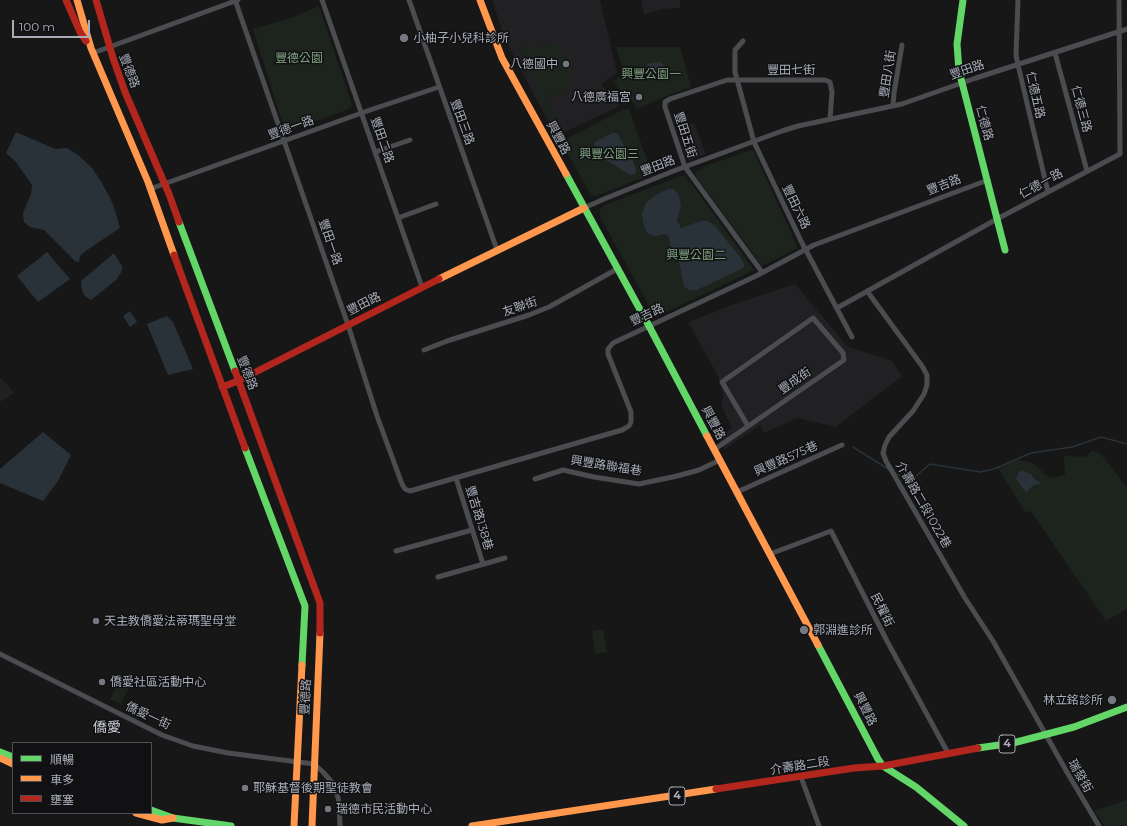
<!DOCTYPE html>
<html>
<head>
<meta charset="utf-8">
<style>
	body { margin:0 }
	#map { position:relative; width:1127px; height:826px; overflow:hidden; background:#171717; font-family:Montserrat,"Noto Sans TC",sans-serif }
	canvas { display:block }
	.legend { position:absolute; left:12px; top:742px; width:140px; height:72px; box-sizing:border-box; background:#111113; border:1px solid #4d4f55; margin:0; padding:5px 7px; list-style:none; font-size:12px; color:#a8adb8 }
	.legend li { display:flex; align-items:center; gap:8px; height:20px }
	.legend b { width:20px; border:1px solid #4d4f55 }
	.scale { position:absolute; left:12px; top:20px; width:78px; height:18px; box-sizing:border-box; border:2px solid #a8adb8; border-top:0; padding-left:5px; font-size:12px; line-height:14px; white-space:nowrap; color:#a8adb8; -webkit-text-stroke:3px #111113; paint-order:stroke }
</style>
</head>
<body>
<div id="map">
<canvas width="1127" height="826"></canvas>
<ul class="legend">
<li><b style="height:5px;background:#63d668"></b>順暢</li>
<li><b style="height:5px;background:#ff974d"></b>車多</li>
<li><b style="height:5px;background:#b3261e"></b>壅塞</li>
</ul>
<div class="scale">100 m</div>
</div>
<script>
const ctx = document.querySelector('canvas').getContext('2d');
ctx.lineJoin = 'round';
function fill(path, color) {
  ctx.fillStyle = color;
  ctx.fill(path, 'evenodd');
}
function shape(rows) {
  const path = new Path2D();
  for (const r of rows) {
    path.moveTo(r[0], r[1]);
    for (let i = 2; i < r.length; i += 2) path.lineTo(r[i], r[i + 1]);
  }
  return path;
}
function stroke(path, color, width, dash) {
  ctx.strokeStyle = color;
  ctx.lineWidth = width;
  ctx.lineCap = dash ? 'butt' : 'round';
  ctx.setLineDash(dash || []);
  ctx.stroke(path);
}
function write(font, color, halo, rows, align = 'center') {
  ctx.font = font + ' Montserrat,"Noto Sans TC",sans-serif';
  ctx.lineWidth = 3;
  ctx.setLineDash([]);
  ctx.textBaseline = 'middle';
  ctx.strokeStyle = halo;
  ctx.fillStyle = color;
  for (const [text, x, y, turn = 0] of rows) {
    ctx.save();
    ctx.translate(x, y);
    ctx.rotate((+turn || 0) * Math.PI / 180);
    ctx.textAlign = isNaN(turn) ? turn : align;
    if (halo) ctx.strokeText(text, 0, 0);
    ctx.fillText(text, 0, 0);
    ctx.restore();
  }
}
fill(shape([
	[492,0,600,0,617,73,601,84,620,105,616,108,556,136,513,55,502,30],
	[641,0,680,0,680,8,662,9,644,14],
	[694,123,706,154,696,158,683,126],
	[795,284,848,347,891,360,902,376,836,427,797,418,764,433,760,425,725,449,718,438,732,428,721,404,724,396,718,376,688,322,737,303],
	[1,378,14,393,0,402,0,379]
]), '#212123');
fill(shape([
	[319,6,352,105,350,108,341,112,287,131,284,128,253,29,294,17],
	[544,42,555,43,562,49,572,74,572,83,564,92,554,96,546,95,557,123,551,125,520,45,527,43,530,53,537,45],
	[616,47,680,47,691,87,669,95,637,109,629,97,624,98,614,81,624,74],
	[629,109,652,174,596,196,591,195,561,142,622,110],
	[690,145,696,158,688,160,682,147],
	[751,150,754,152,797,246,796,249,762,266,695,175,696,172,703,167],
	[681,176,686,176,754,270,660,315,655,316,600,217,600,209,605,205],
	[1092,451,1099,453,1103,457,1127,487,1127,609,1106,621,1031,511,1026,513,998,468,1011,462,1018,460,1031,462,1050,478,1065,475,1064,456,1085,457],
	[603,629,607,652,595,654,592,631],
	[121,678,131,683,121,704,110,699],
	[1127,800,1127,826,1105,826,1094,811]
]), '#1d241e');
fill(shape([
	[660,62,664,66,664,72,662,73,652,70,646,64],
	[16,132,55,149,67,148,78,155,92,168,102,183,113,204,120,228,87,250,80,256,79,262,75,261,44,230,30,227,24,222,23,213,31,194,32,185,16,162,6,153],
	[612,133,617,133,634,163,636,170,635,174,630,175,597,154,594,150,595,142],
	[668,189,673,189,679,195,681,206,677,220,681,228,701,221,706,221,709,222,716,227,743,261,744,266,743,268,697,290,689,290,685,287,683,283,680,265,672,251,669,237,665,234,655,236,649,234,646,231,643,222,642,213,646,203,656,195],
	[47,252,70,279,38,302,17,276],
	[114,253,122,266,122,271,116,280,91,300,85,296,82,290,81,281],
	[130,311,137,322,130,327,123,316],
	[167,316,173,322,193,369,168,375,147,324],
	[43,432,71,455,58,481,43,501,0,483,0,469],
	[1022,471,1031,474,1034,479,1042,484,1033,485,1026,493,1016,479,1019,472]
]), '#2a3239');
stroke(shape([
	[853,447,888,469],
	[897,474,909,482,930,464,980,472,994,469,1031,453,1072,447,1101,437,1127,444]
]), '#2a3239', 1.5);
stroke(shape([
	[235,0,348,325,377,416,402,484,405,489,410,491,622,430,629,426,631,422,631,412,608,354,608,349,613,343,756,276,814,245,988,180],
	[322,0,422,287],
	[409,0,497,250],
	[1018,0,1016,55,1018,65,1048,192],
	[743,41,735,50,735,72,754,142,801,241,852,337],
	[93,53,238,0],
	[1055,53,1087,171],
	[893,106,894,93,902,45],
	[375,152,410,140],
	[150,189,370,110,439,87],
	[584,208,604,199,676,170,782,131,798,126,902,104,976,78,1127,29],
	[398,218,436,204],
	[762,272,685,167,665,107,665,102,670,99,727,80,825,80,830,82,832,92,830,119],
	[867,291,922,366,927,375,927,385,924,394,913,411,889,437,885,445,883,453,886,461,965,598,993,641,1068,774,1099,826],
	[837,308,997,219,1120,154,1119,0],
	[424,350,447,341,529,315,549,307,617,269],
	[715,449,844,360,843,353,813,318,722,382,748,426],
	[456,478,483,564],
	[535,479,563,470,594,477,639,484,677,476,699,470,720,460],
	[737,492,842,445],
	[396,551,472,530],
	[770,554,831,531,887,641,948,753],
	[438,577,505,558],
	[0,654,162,735,193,746,228,753,314,764,323,772,335,786,339,802,340,826],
	[801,777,819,826]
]), '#4b4c50', 5);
stroke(shape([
	[963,0,957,44,959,71,1005,250],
	[566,174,649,326,707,436],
	[179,222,235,371],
	[245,448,305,606,302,665],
	[818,645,878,759,883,766,916,787,964,826],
	[978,748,1013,743,1074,727,1127,707],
	[0,752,13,757],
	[151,810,173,818,231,826]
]), '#63d668', 7);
stroke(shape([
	[77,0,91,48,148,182,174,255],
	[480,0,502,58,566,174],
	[439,279,584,208],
	[707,436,818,645],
	[0,758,13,764],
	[136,813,162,820,173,818],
	[294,826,302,665],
	[312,826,320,633],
	[472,826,716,789]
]), '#ff974d', 7);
stroke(shape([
	[66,0,80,32,86,41],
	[96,0,113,58,125,92,169,194,179,222],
	[174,255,245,448],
	[235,371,320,603,320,633],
	[222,387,238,381,439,279],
	[716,789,854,768,883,766,978,748]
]), '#b3261e', 7);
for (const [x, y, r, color] of [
	[404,38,5,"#757880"],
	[566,64,4,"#757880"],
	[639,97,4,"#757880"],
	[96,621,4,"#757880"],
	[804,630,5,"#757880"],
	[102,682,4,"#757880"],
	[1112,700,5,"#757880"],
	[245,788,4,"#757880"],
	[328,809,4,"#757880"]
]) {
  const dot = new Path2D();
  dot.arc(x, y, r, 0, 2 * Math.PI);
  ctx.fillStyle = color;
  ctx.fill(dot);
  stroke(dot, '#111113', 1.5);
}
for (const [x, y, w] of [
	[1007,744,16],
	[677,796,16]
]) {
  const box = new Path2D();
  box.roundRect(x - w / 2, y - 9, w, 18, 3);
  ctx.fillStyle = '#111113';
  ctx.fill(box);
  stroke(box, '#a8adb8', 1);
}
write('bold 11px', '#a8adb8', null, [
	["4",1007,744],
	["4",677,796]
]);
write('12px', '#a8adb8', '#111113', [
	["小柚子小兒科診所",413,38],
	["八德國中",558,64,"right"],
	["八德廣福宮",631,97,"right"],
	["天主教僑愛法蒂瑪聖母堂",104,621],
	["郭淵進診所",813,630],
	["僑愛社區活動中心",110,682],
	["林立銘診所",1103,700,"right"],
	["耶穌基督後期聖徒教會",253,788],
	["瑞德市民活動中心",336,809]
], 'left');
write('12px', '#7fa381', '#111113', [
	["豐德公園",299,58],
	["興豐公園一",651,74],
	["興豐公園三",609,154],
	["興豐公園二",696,255]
]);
write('12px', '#a8adb8', '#111113', [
	["豐田七街",791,70],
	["豐田路",967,70,-19],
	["豐德路",129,71,69],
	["豐田八街",888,74,-81],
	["仁德五路",1035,95,77],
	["仁德三路",1081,109,75],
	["豐田三路",462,122,70],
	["仁德路",984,123,75],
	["豐德一路",291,128,-20],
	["豐田五街",685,135,72],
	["興豐路",558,138,62],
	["豐田二路",382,140,71],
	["豐田路",658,166,-21],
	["仁德一路",1041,184,-29],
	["豐吉路",944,185,-21],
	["豐田六路",796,207,64],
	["豐田一路",330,242,71],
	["豐田路",364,304,-27],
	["友聯街",520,307,-19],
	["豐吉路",647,315,-25],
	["豐德路",247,373,69],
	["豐成街",795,381,-35],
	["興豐路",713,423,62],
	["興豐路575巷",786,459,-24],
	["興豐路聯福巷",606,466,9],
	["介壽路二段1022巷",923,505,60],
	["豐吉路138巷",479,518,73],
	["民權街",882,610,63],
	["豐德路",306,697,-87],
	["興豐路",865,709,63],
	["僑愛一街",148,716,25],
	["介壽路二段",800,766,-9],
	["瑞發街",1080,776,60]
]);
write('14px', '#c9ccd4', '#111113', [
	["僑愛",107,728]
]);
</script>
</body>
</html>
